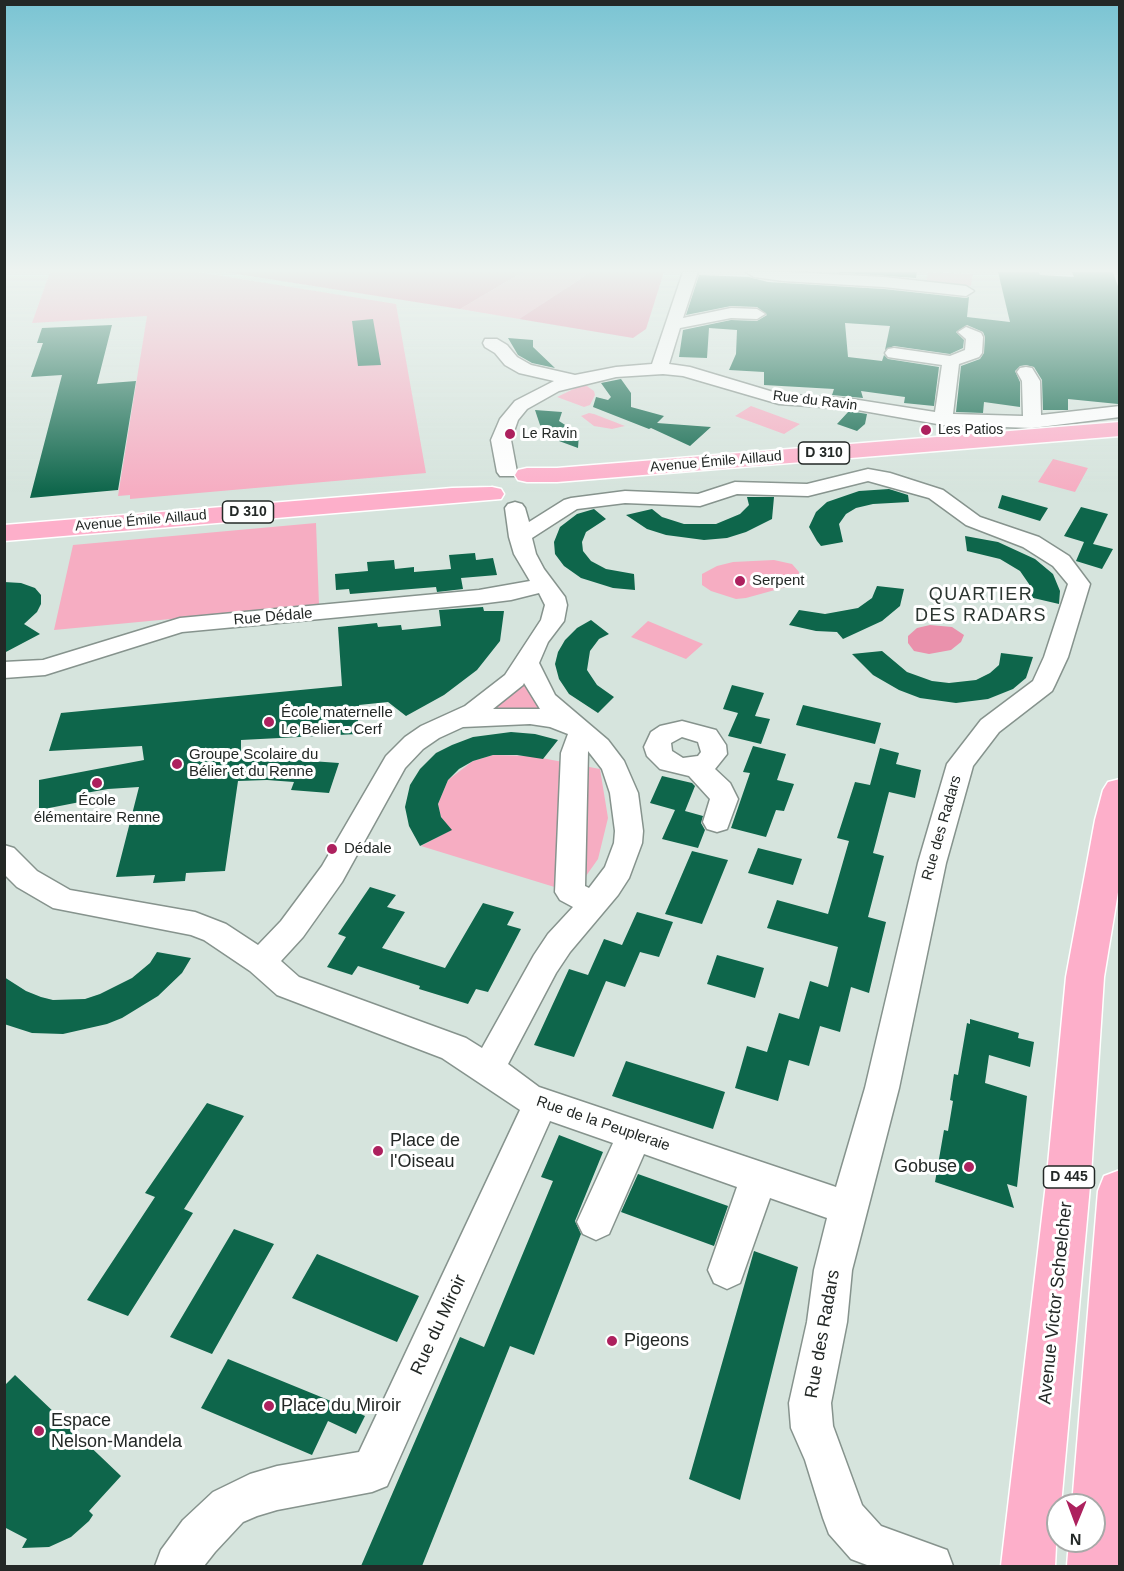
<!DOCTYPE html>
<html>
<head>
<meta charset="utf-8">
<style>
	body { margin:0 }
	#map { position:relative; width:1124px; height:1571px; overflow:hidden; background:#d6e4dd; font-family:Arial,sans-serif }
	canvas { display:block }
	.frame { position:absolute; inset:0; border:6px solid #232826; pointer-events:none }
	.north { position:absolute; left:1046px; top:1493px; width:60px; height:60px; box-sizing:border-box; background:#fff; border:2px solid #a7a9a8; border-radius:50%; rotate:181deg; font-size:16px; font-weight:700; line-height:24px; text-align:center; color:#232826 }
	.north::after { content:''; display:block; margin:auto; width:21px; height:27px; background:#ad215e; clip-path:polygon(50% 0,100% 100%,50% 72%,0 100%) }
</style>
</head>
<body>
<div id="map">
<canvas width="1124" height="1571"></canvas>
<div class="frame"></div>
<div class="north">N</div>
</div>
<script>
const ctx = document.querySelector('canvas').getContext('2d');
ctx.lineJoin = 'round';
function fill(path, color) {
  ctx.fillStyle = color;
  ctx.fill(path, 'evenodd');
}
function shape(rows) {
  const path = new Path2D();
  for (const r of rows) {
    path.moveTo(r[0], r[1]);
    for (let i = 2; i < r.length; i += 2) path.lineTo(r[i], r[i + 1]);
  }
  return path;
}
function stroke(path, color, width, dash) {
  ctx.strokeStyle = color;
  ctx.lineWidth = width;
  ctx.lineCap = dash ? 'butt' : 'round';
  ctx.setLineDash(dash || []);
  ctx.stroke(path);
}
function write(font, color, halo, rows, align = 'center') {
  ctx.font = font + ' Arial,sans-serif';
  ctx.lineWidth = 6;
  ctx.setLineDash([]);
  ctx.textBaseline = 'middle';
  ctx.strokeStyle = halo;
  ctx.fillStyle = color;
  for (const [text, x, y, turn = 0] of rows) {
    ctx.save();
    ctx.translate(x, y);
    ctx.rotate((+turn || 0) * Math.PI / 180);
    ctx.textAlign = isNaN(turn) ? turn : align;
    if (halo) ctx.strokeText(text, 0, 0);
    ctx.fillText(text, 0, 0);
    ctx.restore();
  }
}
fill(shape([
	[50,272,198,272,396,304,426,473,130,499,130,495,118,496,147,316,32,323],
	[523,272,591,272,519,319,460,309],
	[928,272,973,274,971,286,926,282],
	[584,384,594,391,595,395,590,405,584,407,557,397],
	[751,406,800,424,784,434,735,416],
	[589,413,594,414,625,426,612,429,594,426,581,416],
	[1053,459,1088,468,1075,492,1038,482],
	[316,523,319,605,54,630,73,545],
	[774,560,792,564,799,572,798,580,793,585,746,598,736,599,711,591,702,585,702,574,717,566,733,562],
	[648,621,703,644,686,659,631,637],
	[525,680,550,711,492,711,492,707],
	[493,755,531,756,600,769,608,818,598,859,574,893,421,846,451,830,441,817,438,804,448,780,473,761]
]), '#f6adc2');
fill(shape([
	[224,272,523,272,460,309],
	[591,272,664,272,646,329,633,338,519,319],
	[930,625,952,627,964,635,961,642,951,650,929,654,914,651,908,643,908,636,917,628]
]), '#ea91ac');
fill(shape([
	[828,272,917,272,916,278],
	[998,272,1039,272,1040,275,1074,277,1072,272,1113,272,1119,289,1118,404,1068,399,1068,410,1043,410,1042,380,1034,367,1026,365,1020,366,1015,371,1020,382,1020,407,984,402,983,413,956,412,961,366,980,359,984,353,985,337,983,332,967,325,956,332,964,340,963,348,950,354,894,346,885,350,890,326,845,323,848,357,882,361,884,355,888,359,939,367,934,406,904,403,905,397,861,391,863,398,832,395,834,389,764,385,764,372,729,370,736,354,737,330,709,328,707,358,679,357,683,330,731,320,757,321,767,315,757,307,731,306,686,315,699,275,749,277,768,282,884,289,966,298,969,297,967,317,1010,322],
	[373,319,381,365,358,366,352,321],
	[112,325,97,384,136,381,118,490,30,498,62,375,31,377,43,343,37,343,42,328],
	[508,338,533,340,533,347,555,368,532,363,518,355],
	[621,379,631,393,631,407,664,416,657,423,711,427,690,446,651,428,649,429,593,407,596,397,608,400,611,397,601,383],
	[535,410,562,412,559,421,579,434,578,448,559,441,547,433,540,425],
	[849,411,867,414,865,424,857,431,837,424],
	[889,489,908,495,909,502,873,504,856,508,846,514,839,524,843,542,821,546,817,541,809,527,816,512,827,502,859,491],
	[1002,495,1048,508,1040,521,998,508],
	[747,497,774,497,772,519,746,532,727,538,704,540,666,535,647,529,626,515,652,509,662,517,684,524,716,524,740,514,749,505],
	[1081,507,1108,514,1093,544,1113,549,1102,569,1076,561,1084,542,1064,536],
	[594,509,606,519,586,532,582,542,583,551,591,561,606,569,634,574,635,590,613,588,581,578,564,566,555,554,554,542,560,527,577,514],
	[965,536,998,542,1035,559,1053,574,1060,591,1059,604,1029,597,1029,584,1020,571,1000,559,967,551],
	[475,553,476,560,493,558,497,575,461,578,463,589,437,592,436,587,350,594,349,589,336,590,335,574,368,571,367,562,394,560,395,569,414,567,414,572,451,569,449,555],
	[4,582,21,583,35,588,41,595,41,604,37,612,24,624,40,634,4,653],
	[877,586,904,589,900,606,882,621,843,639,837,632,816,631,789,625,799,610,825,614,858,608,872,598],
	[483,607,484,611,504,611,500,641,477,670,444,695,406,716,388,702,359,705,357,734,241,740,241,756,339,763,329,793,291,790,294,782,267,780,238,781,225,871,186,873,185,881,153,883,155,875,116,877,139,787,108,789,80,794,80,802,39,810,39,780,144,760,142,746,49,751,61,713,342,686,338,627,377,623,378,627,401,625,402,630,441,626,439,610],
	[591,620,609,634,599,639,590,651,587,670,597,685,614,697,598,713,569,694,559,679,555,664,558,652,565,640,577,628],
	[882,651,907,672,932,681,949,683,976,680,990,673,999,665,1001,653,1033,657,1026,678,1013,689,988,699,956,703,920,698,899,690,873,675,852,654],
	[732,685,764,693,755,716,770,719,761,744,728,736,738,713,723,709],
	[803,705,881,723,875,744,796,725],
	[511,732,535,734,558,740,543,759,517,755,493,755,473,761,459,769,448,780,438,804,441,817,452,830,420,846,409,826,405,807,410,785,420,769,436,753,452,745,473,737],
	[753,746,786,754,777,780,794,784,784,811,776,810,766,837,731,828,750,773,743,772],
	[880,748,899,753,896,764,921,770,915,798,889,792,873,853,884,856,868,917,886,922,869,993,851,987,840,1032,820,1026,809,1066,789,1060,778,1101,735,1088,747,1046,767,1052,779,1013,799,1019,810,981,828,987,838,947,767,928,777,900,828,914,849,841,837,838,855,782,870,785],
	[662,776,692,783,695,786,685,811,703,816,701,823,705,830,698,848,662,839,675,810,650,803],
	[758,848,802,859,793,885,748,873],
	[692,851,728,860,702,924,665,914],
	[370,887,396,895,387,907,405,912,382,948,445,968,483,903,514,912,507,925,521,929,488,992,476,989,468,1004,419,989,420,986,358,966,352,975,327,967,346,937,338,934],
	[637,912,673,922,659,957,640,952,625,987,606,981,574,1057,534,1045,569,969,588,975,604,939,622,945],
	[157,952,191,958,182,973,158,996,122,1018,107,1024,63,1034,32,1033,4,1024,4,977,26,991,41,997,53,1000,85,999,100,994,132,978,150,963],
	[717,955,764,968,755,998,707,984],
	[970,1019,1019,1033,1018,1038,1034,1042,1030,1067,989,1055,985,1083,1027,1096,1017,1187,1007,1184,1014,1208,935,1182,944,1130,948,1131,953,1101,950,1100,954,1074,958,1075,967,1023,970,1024],
	[626,1061,725,1092,713,1129,612,1096],
	[207,1103,244,1116,184,1209,193,1213,128,1316,87,1300,155,1197,145,1193],
	[559,1135,603,1152,575,1221,581,1234,534,1355,510,1346,422,1566,361,1566,460,1337,484,1347,553,1181,541,1177],
	[638,1174,728,1206,714,1246,621,1212],
	[234,1229,274,1244,212,1354,170,1337],
	[754,1251,798,1267,740,1500,689,1479],
	[317,1254,419,1296,397,1342,292,1298],
	[228,1359,348,1408,365,1416,356,1434,328,1421,312,1455,201,1408],
	[15,1375,121,1476,89,1511,93,1515,89,1521,71,1537,49,1547,22,1548,27,1539,4,1527,4,1386]
]), '#0e664b');
const minor = shape([
	[683,272,698,272,683,318,731,308,757,309,765,314,757,319,731,318,680,328,669,364,690,367,780,394,852,399,935,412,942,365,894,358,888,357,885,353,888,349,894,348,950,356,965,350,966,339,958,332,966,327,981,333,983,337,982,353,979,357,959,364,953,414,1023,416,1022,381,1017,372,1020,368,1026,367,1032,368,1040,381,1041,415,1120,406,1120,417,1032,428,943,425,852,409,779,404,683,376,663,374,616,377,559,391,527,409,518,420,511,440,517,472,514,476,500,476,497,472,491,440,500,419,515,401,554,381,519,373,505,365,495,353,485,347,483,343,485,339,497,339,507,345,517,357,531,365,575,375,616,367,652,364,683,272],
	[746,272,789,272,884,277,966,286,974,291,966,296,884,287,783,281,754,277,746,272],
	[868,469,890,473,943,490,980,517,1039,537,1069,556,1090,584,1068,657,1055,685,1052,691,999,732,973,766,946,863,899,1088,852,1270,847,1322,831,1403,833,1426,862,1505,881,1526,947,1550,953,1566,867,1565,851,1559,829,1534,823,1518,805,1460,791,1428,789,1403,807,1322,814,1270,827,1218,770,1198,740,1283,727,1289,714,1283,708,1270,737,1187,644,1154,609,1234,596,1240,583,1234,577,1222,613,1143,550,1121,387,1486,372,1492,277,1510,257,1516,243,1522,215,1552,204,1566,155,1566,161,1550,183,1520,213,1492,250,1474,277,1466,359,1452,520,1110,442,1058,277,995,250,971,204,940,191,935,53,908,17,887,4,874,4,845,14,848,37,871,70,890,195,912,226,924,258,945,281,921,322,866,386,756,405,737,421,726,465,706,505,675,541,620,545,605,539,593,511,600,479,604,182,632,45,675,4,678,4,662,43,660,180,618,479,590,530,581,514,554,509,537,505,508,508,504,515,502,522,504,525,508,529,522,564,500,571,498,625,491,698,494,735,482,807,484,868,469],
	[868,481,929,498,966,525,1023,547,1053,566,1068,584,1044,657,1033,681,981,720,947,764,918,863,865,1088,836,1187,539,1087,508,1064,556,973,570,952,618,895,629,878,642,843,643,831,638,793,624,761,608,740,555,695,539,663,548,642,564,621,567,605,565,597,544,569,536,554,532,538,577,509,625,503,700,506,737,494,808,496,868,481],
	[524,683,540,709,493,709,523,685,524,683],
	[530,724,550,727,568,734,561,753,555,892,560,900,573,907,548,934,534,955,482,1048,466,1038,299,977,281,961,303,937,342,882,405,768,423,749,439,738,463,727,530,724],
	[588,751,602,769,610,793,615,831,614,843,605,867,589,888,585,886,588,751],
	[682,721,716,730,726,745,727,754,715,769,730,783,738,799,727,829,717,832,707,829,703,822,710,799,689,776,660,769,647,756,644,747,651,732,660,726,682,721],
	[682,737,698,742,701,752,698,756,683,758,672,751,671,743,682,737]
]);
const major = shape([
	[1120,422,1120,436,557,482,527,482,518,480,515,475,518,470,527,468,557,468,1120,422],
	[492,487,501,489,504,494,501,499,4,541,4,525,452,488,492,487],
	[1120,779,1120,880,1104,977,1091,1175,1061,1505,1058,1505,1055,1566,1001,1566,1047,1175,1066,977,1095,820,1103,790,1108,782,1120,779],
	[1120,1170,1120,1566,1067,1566,1069,1541,1094,1541,1094,1505,1072,1505,1098,1191,1104,1176,1120,1170]
]);
stroke(minor, '#86938d', 3);
stroke(major, '#fff', 3);
fill(minor, '#fff');
fill(major, '#fdafca');
const sky = ctx.createLinearGradient(0, 0, 0, 492);
sky.addColorStop(0, '#7ac4d3');
sky.addColorStop(0.55, '#edf3f0');
sky.addColorStop(1, '#edf3f000');
ctx.fillStyle = sky;
ctx.fillRect(0, 0, 1124, 492);
for (const [x, y, r, color] of [
	[926,430,6,"#ad215e"],
	[510,434,6,"#ad215e"],
	[740,581,6,"#ad215e"],
	[269,722,6,"#ad215e"],
	[177,764,6,"#ad215e"],
	[97,783,6,"#ad215e"],
	[332,849,6,"#ad215e"],
	[378,1151,6,"#ad215e"],
	[969,1167,6,"#ad215e"],
	[612,1341,6,"#ad215e"],
	[269,1406,6,"#ad215e"],
	[39,1431,6,"#ad215e"]
]) {
  const dot = new Path2D();
  dot.arc(x, y, r, 0, 2 * Math.PI);
  ctx.fillStyle = color;
  ctx.fill(dot);
  stroke(dot, '#fff', 2);
}
write('14px', '#232826', '#fff', [
	["Rue du Ravin",815,401,7],
	["Avenue Émile Aillaud",716,462,-5],
	["Avenue Émile Aillaud",141,521,-5]
]);
write('14px', '#232826', '#fff', [
	["Les Patios",938,430],
	["Le Ravin",522,434]
], 'left');
for (const [x, y, w] of [
	[824,453,51],
	[248,512,51],
	[1069,1177,51]
]) {
  const box = new Path2D();
  box.roundRect(x - w / 2, y - 11, w, 22, 4.5);
  ctx.fillStyle = '#fff';
  ctx.fill(box);
  stroke(box, '#232826', 1.5);
}
write('bold 14px', '#232826', null, [
	["D 310",824,453],
	["D 310",248,512],
	["D 445",1069,1177]
]);
write('15px', '#232826', '#fff', [
	["Serpent",752,581],
	["École maternelle",281,713],
	["Le Belier - Cerf",281,730],
	["Groupe Scolaire du",189,755],
	["Bélier et du Renne",189,772],
	["École",97,801,"center"],
	["élémentaire Renne",97,818,"center"],
	["Dédale",344,849]
], 'left');
write('15px', '#232826', '#fff', [
	["Rue Dédale",273,617,-5],
	["Rue des Radars",942,828,-74],
	["Rue de la Peupleraie",603,1124,19]
]);
ctx.letterSpacing = '1.5px';
write('18px', '#2b3530', '#fff', [
	["QUARTIER",981,595],
	["DES RADARS",981,616]
]);
ctx.letterSpacing = '0px';
write('18px', '#232826', '#fff', [
	["Place de",390,1141],
	["l'Oiseau",390,1162],
	["Gobuse",957,1167,"right"],
	["Pigeons",624,1341],
	["Place du Miroir",281,1406],
	["Espace",51,1421],
	["Nelson-Mandela",51,1442]
], 'left');
write('18px', '#232826', '#fff', [
	["Avenue Victor Schœlcher",1056,1303,-84],
	["Rue du Miroir",439,1325,-65],
	["Rue des Radars",823,1334,-80]
]);
</script>
</body>
</html>
